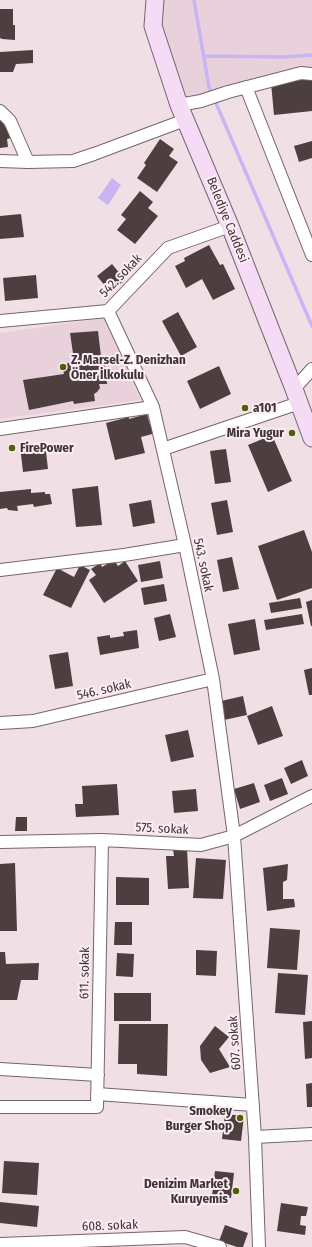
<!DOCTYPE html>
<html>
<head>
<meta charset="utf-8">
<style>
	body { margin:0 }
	canvas { display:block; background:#f0dfe5 }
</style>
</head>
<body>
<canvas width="312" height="1247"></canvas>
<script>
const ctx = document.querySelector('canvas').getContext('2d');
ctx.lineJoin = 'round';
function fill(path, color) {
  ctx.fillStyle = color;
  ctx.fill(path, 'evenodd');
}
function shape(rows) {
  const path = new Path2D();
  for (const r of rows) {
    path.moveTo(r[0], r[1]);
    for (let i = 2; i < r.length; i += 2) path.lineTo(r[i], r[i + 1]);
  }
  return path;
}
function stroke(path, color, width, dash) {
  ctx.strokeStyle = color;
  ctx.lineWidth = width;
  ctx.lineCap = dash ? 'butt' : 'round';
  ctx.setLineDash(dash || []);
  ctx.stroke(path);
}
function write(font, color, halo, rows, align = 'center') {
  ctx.font = font + ' "Fira Sans Condensed",sans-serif';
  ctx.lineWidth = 4;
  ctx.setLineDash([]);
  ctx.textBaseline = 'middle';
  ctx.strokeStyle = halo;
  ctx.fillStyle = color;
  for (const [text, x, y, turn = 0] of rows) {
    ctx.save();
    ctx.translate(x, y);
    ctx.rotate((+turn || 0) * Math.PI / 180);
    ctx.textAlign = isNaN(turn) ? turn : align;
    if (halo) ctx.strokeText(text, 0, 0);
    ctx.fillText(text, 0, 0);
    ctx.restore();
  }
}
fill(shape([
	[155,0,312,0,312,74,179,105],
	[104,318,141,400,0,419,0,333]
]), '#e9d1db');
fill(shape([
	[112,178,121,185,108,205,98,198]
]), '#c9b4f4');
stroke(shape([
	[194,0,209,87,312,326],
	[204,56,285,57,312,55]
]), '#c9b4f4', 3.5);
fill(shape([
	[0,9,13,9,13,25,15,25,15,40,2,39,0,38],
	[33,50,33,63,16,64,13,72,0,72,0,52],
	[312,79,312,111,274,115,271,83],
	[0,117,11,138,7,139,8,147,0,148],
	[160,139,174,149,169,156,178,162,157,192,137,178,146,165,144,163],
	[312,141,312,158,299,162,294,146],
	[140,191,153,202,148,208,158,216,135,244,117,230,126,219,121,215],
	[21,214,24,237,0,239,0,216],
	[209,245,220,265,223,264,235,289,213,300,202,279,186,288,175,266,185,261,184,258],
	[112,264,125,280,110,292,97,276],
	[36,275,38,298,5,301,3,278],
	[178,312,197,347,181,356,162,321],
	[98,331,102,365,105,364,107,384,99,384,100,388,97,392,94,394,95,401,74,404,73,401,29,410,23,380,64,374,63,370,68,363,74,360,70,333],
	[219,366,231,394,200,409,187,381],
	[147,414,150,425,154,424,156,433,141,437,145,453,115,460,106,423,129,417,129,419],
	[272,435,292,481,268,492,248,445],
	[45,443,48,469,23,472,20,446],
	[226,449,231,482,215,484,210,451],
	[98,486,102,525,76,527,72,489],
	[31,489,31,493,45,492,45,494,50,494,52,504,34,507,33,504,17,506,18,511,8,510,7,508,0,509,0,492],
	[151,500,155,523,133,527,129,504],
	[227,500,233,532,217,535,211,503],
	[304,530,312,552,312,588,277,600,258,546],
	[232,557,239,589,223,592,217,560],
	[114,560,118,566,125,561,138,581,104,603,89,580,96,575,91,569,100,563,102,567],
	[160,561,163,578,141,582,138,565],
	[80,565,90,570,71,608,43,595,57,568,74,577],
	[164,584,167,601,144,605,141,588],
	[300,598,302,608,271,613,269,603],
	[312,600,312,626,311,626,306,602],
	[170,614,176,637,159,641,154,618],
	[302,614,304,624,266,630,264,620],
	[255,619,260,650,234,655,228,624],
	[137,630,139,648,100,655,97,637,110,635,110,638,124,636,123,632],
	[68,652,73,686,55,689,49,655],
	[312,668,312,695,309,695,304,670],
	[243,696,247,715,224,720,221,701],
	[272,706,283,736,258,745,247,716],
	[188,730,194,757,171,762,165,735],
	[302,760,308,776,291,784,284,768],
	[282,778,288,794,270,801,264,785],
	[254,783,260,802,240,809,234,789],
	[117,784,119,815,76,817,75,804,83,804,82,786],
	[196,789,198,811,174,813,172,791],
	[16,817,27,817,27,831,15,831],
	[187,848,189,888,168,889,166,856,174,856,173,849],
	[196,858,226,860,223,899,193,898],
	[15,863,17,931,0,931,0,864],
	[288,864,287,880,283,882,283,899,294,899,295,907,267,911,263,868],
	[116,877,149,878,149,905,116,905],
	[115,922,132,922,132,945,114,945],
	[270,928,300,930,297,970,267,968],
	[196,950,217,951,216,976,196,975],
	[0,952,5,952,6,964,39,963,38,980,21,980,17,1000,0,1000],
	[117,953,134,954,133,977,116,976],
	[278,973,308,975,305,1015,275,1013],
	[114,993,151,993,151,1021,114,1021],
	[312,1021,312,1058,305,1059,303,1022],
	[119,1024,168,1024,167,1076,137,1074,137,1064,118,1064],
	[215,1026,229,1037,219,1049,230,1067,210,1073,201,1060,200,1046],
	[312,1083,312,1107,307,1107,306,1084],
	[225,1114,244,1116,241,1141,222,1139],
	[4,1161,39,1163,37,1195,2,1193],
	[215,1171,234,1173,231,1198,212,1196],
	[0,1202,39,1206,37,1227,0,1223],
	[281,1203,308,1207,306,1216,301,1216,300,1225,306,1226,305,1235,277,1231],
	[225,1225,248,1233,243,1247,237,1247,219,1241]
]), '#4d3f3f');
const street = shape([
	[246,87,312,255],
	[179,105,201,101,228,92,301,73,312,74],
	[0,111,10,121,28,162],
	[0,161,28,162,73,161,94,154,185,120],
	[108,311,153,407,185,545,213,679,234,836,255,1137,259,1247],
	[0,321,108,311,168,248,230,226],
	[294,389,312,369],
	[0,429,153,407],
	[163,449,299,403],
	[0,570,124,555,185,545],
	[0,723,33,721,213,679],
	[0,842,102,840,201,845,234,836,312,796],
	[0,1069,98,1075],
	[97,1094,253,1105],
	[0,1107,97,1107,102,840],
	[255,1137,312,1134],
	[0,1244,185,1237,220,1247]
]);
const secondary = shape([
	[155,0,153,26,179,105,230,226,294,389,312,438]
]);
stroke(street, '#74666c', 14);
stroke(secondary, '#74666c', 19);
stroke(street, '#fff', 12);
stroke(secondary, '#f5dbf6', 17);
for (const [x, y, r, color] of [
	[63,367,4,"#4c6008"],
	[245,408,4,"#4c6008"],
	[292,433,4,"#4c6008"],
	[12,448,4,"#4c6008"],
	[240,1118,4,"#4c6008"],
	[236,1191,4,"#4c6008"]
]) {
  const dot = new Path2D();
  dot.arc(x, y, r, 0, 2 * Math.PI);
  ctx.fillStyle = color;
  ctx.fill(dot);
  stroke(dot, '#fdecf3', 1.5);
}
write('13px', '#3b3537', '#fdecf3', [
	["Belediye Caddesi",227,220,68],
	["542. sokak",121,276,-46],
	["543. sokak",203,565,78],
	["546. sokak",104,690,-13],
	["575. sokak",162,829,3],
	["611. sokak",85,973,-89],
	["607. sokak",235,1043,-94],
	["608. sokak",110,1226,-2]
]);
write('bold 13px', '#3b3537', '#fdecf3', [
	["Z. Marsel-Z. Denizhan",71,360],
	["Öner İlkokulu",71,375],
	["a101",253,408],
	["Mira Yugur",284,433,"right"],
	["FirePower",20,448],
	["Smokey",232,1111,"right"],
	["Burger Shop",232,1126,"right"],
	["Denizim Market",228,1184,"right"],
	["Kuruyemis",228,1199,"right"]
], 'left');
</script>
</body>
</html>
